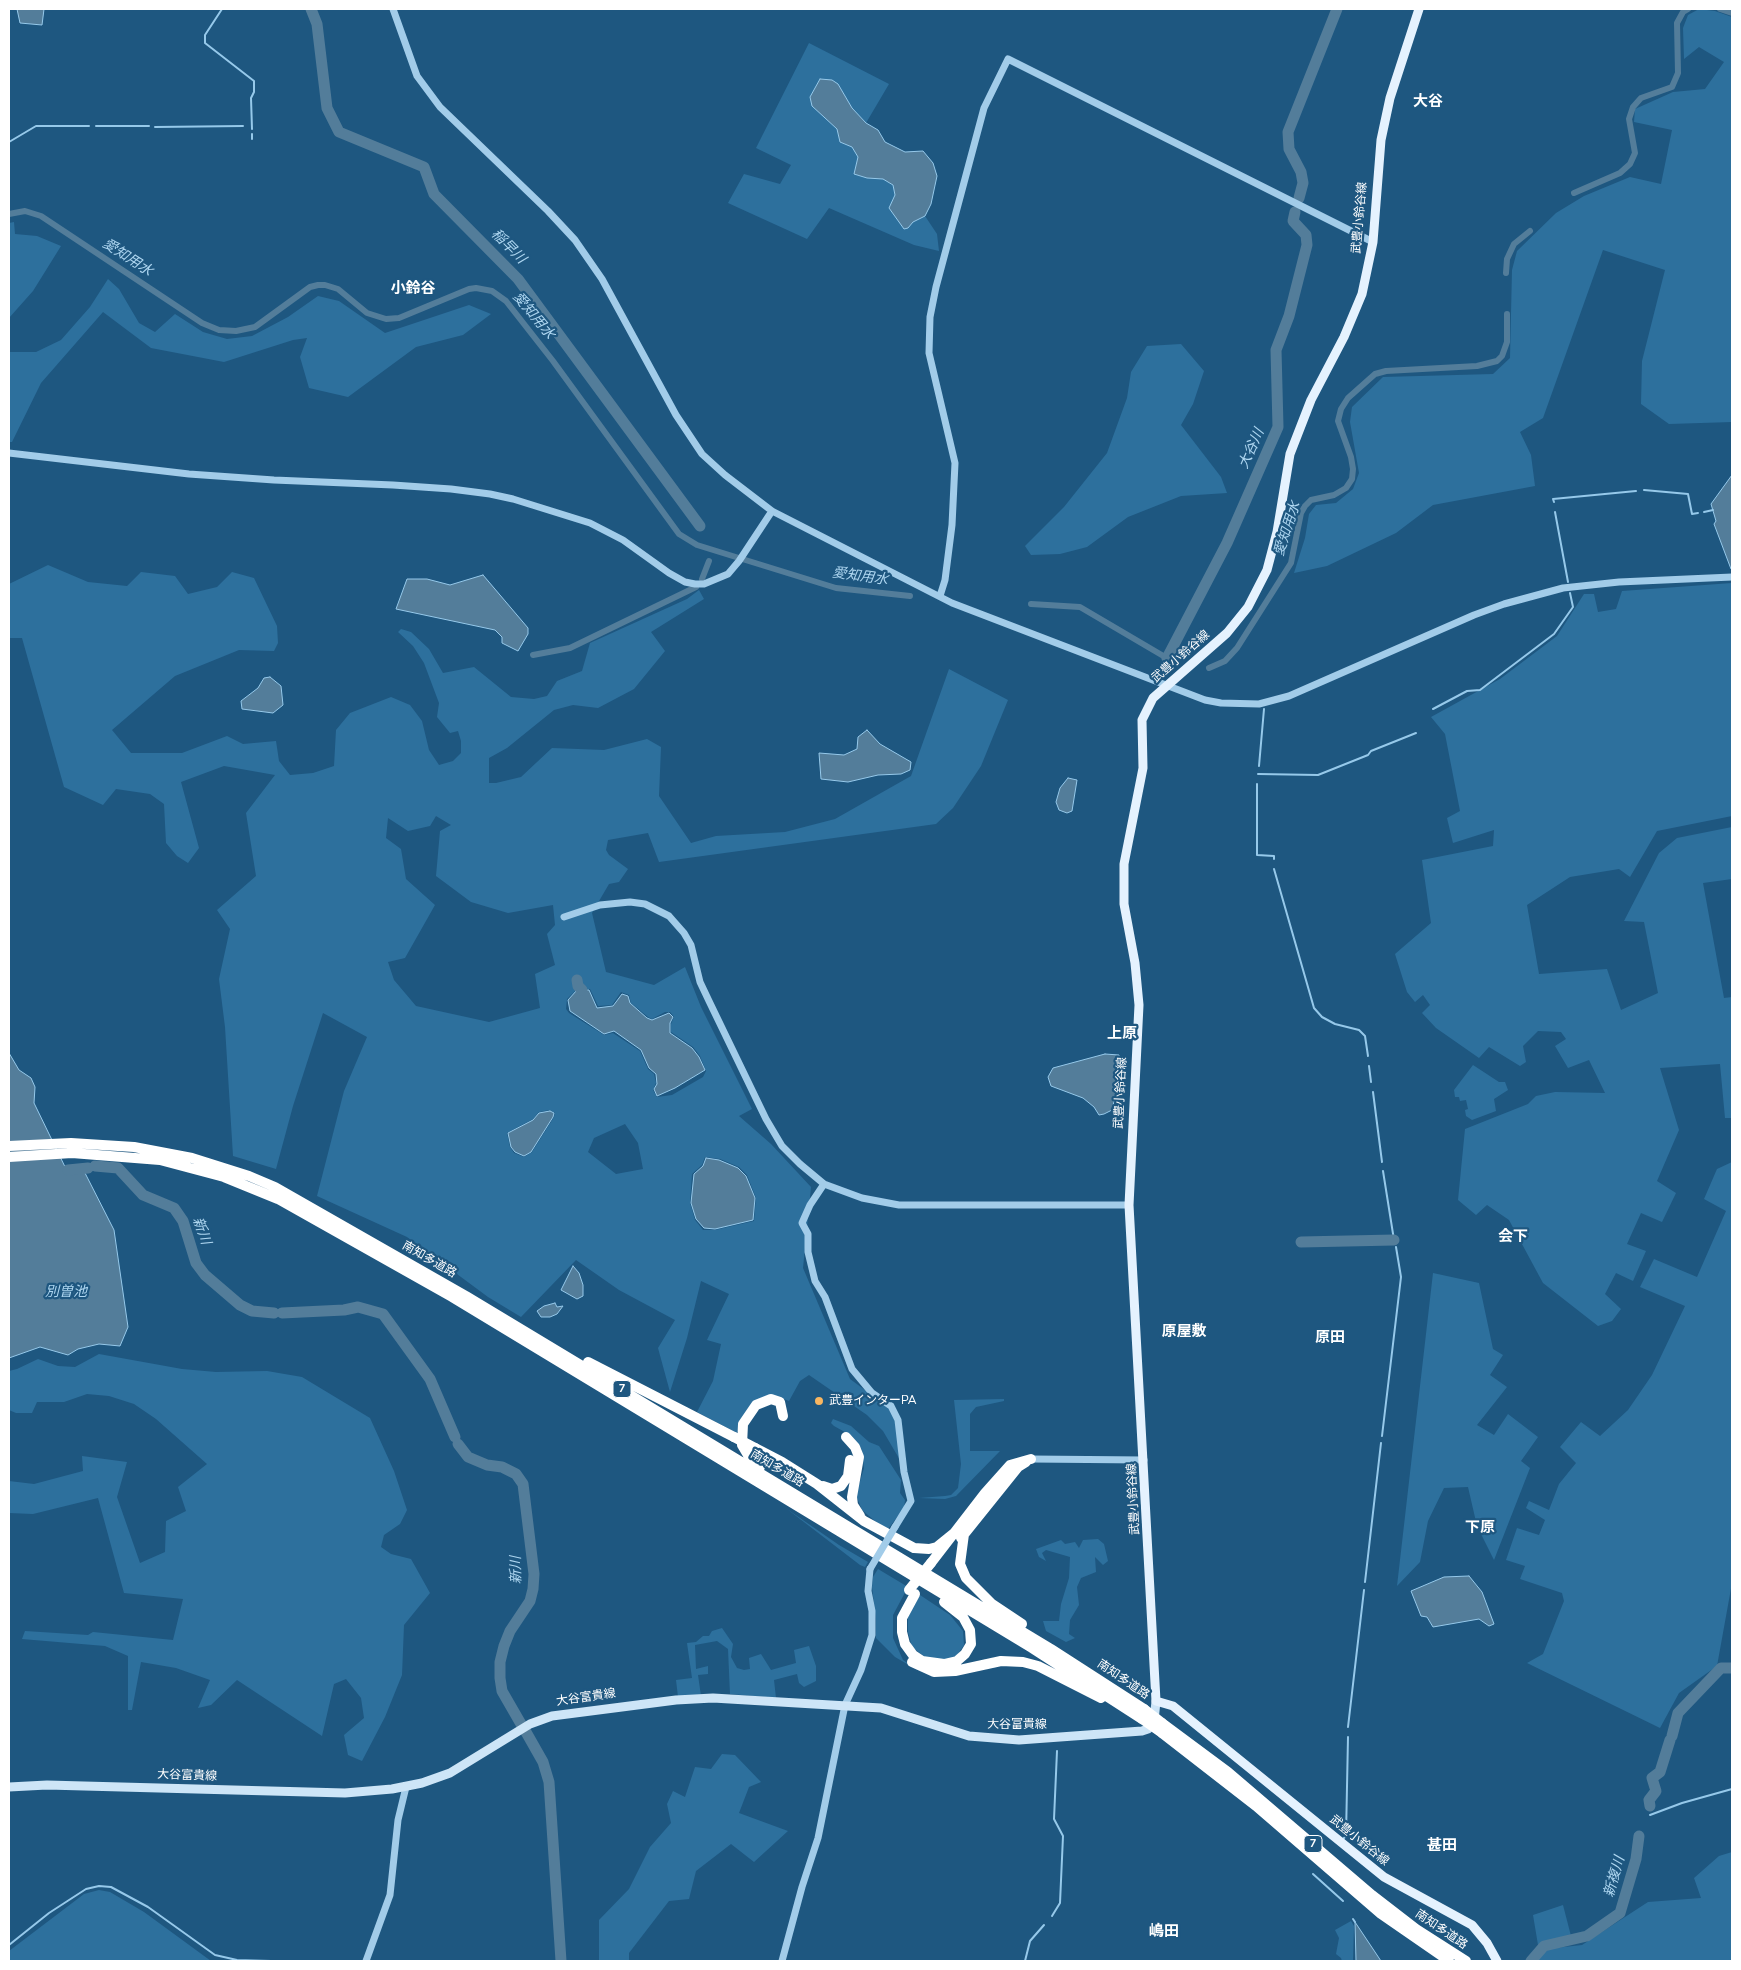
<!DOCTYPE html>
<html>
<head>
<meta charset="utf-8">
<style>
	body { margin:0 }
	#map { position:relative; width:1741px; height:1970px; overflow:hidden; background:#1e5780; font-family:"Nunito Sans",sans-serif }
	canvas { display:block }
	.frame { position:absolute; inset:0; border:10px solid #fff; pointer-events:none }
</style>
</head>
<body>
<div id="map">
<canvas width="1741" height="1970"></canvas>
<div class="frame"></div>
</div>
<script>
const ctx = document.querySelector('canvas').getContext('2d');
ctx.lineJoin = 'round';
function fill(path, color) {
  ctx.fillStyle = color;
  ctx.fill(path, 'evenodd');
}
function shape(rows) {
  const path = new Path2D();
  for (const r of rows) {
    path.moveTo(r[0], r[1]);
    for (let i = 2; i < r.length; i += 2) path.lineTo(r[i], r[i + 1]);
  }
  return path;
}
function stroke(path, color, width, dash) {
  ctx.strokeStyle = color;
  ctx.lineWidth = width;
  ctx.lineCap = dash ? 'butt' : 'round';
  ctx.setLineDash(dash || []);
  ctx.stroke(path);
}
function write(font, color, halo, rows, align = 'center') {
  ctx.font = font + ' "Nunito Sans","Noto Sans JP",sans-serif';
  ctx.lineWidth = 4.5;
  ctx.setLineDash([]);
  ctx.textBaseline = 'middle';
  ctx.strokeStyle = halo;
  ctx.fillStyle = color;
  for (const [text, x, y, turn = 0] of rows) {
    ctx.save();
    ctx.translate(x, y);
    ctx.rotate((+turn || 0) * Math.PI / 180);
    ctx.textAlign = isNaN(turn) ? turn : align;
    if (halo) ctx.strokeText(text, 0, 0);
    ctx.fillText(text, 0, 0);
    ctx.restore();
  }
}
fill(shape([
	[1699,9,1715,11,1732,17,1732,422,1669,424,1641,404,1642,361,1665,270,1603,250,1543,418,1520,432,1531,455,1535,486,1433,505,1396,533,1327,566,1294,573,1305,538,1309,514,1316,505,1336,503,1353,489,1359,473,1350,422,1352,407,1383,377,1493,374,1510,358,1512,270,1517,251,1556,213,1584,196,1630,177,1661,184,1672,130,1634,122,1635,109,1673,92,1705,89,1724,62,1699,47,1684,59,1683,28,1688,15],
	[809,43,889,84,866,123,852,108,838,84,812,106,837,129,840,142,852,147,858,157,854,174,867,178,883,179,893,185,895,195,913,222,925,216,937,234,939,251,914,245,829,208,807,239,728,203,744,174,780,184,791,165,756,148],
	[14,222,15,234,37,236,61,246,33,291,9,318,9,223],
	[108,279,119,289,139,323,155,332,175,314,203,332,227,339,252,336,288,317,318,296,339,301,385,333,469,305,491,314,463,335,416,347,348,397,309,388,300,357,307,338,293,340,224,362,151,348,103,312,41,383,12,442,9,442,9,348,10,352,36,352,61,340,90,307],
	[1181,344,1204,371,1193,404,1181,425,1221,477,1227,493,1181,496,1128,517,1087,547,1060,554,1031,555,1025,546,1064,507,1107,453,1127,398,1131,372,1147,346],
	[48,565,88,582,127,586,141,572,175,576,188,594,217,587,232,572,254,578,277,626,278,643,274,651,239,650,175,676,112,730,131,753,182,753,227,736,243,744,276,741,279,761,290,775,313,773,334,766,336,730,350,713,391,697,410,705,422,721,429,750,439,765,453,761,461,753,461,741,458,731,450,733,437,717,439,703,424,663,413,646,398,632,401,629,411,632,429,649,443,673,474,667,511,697,534,699,547,696,557,681,582,671,590,643,687,599,699,590,704,599,651,632,665,651,634,689,598,708,573,705,554,710,507,748,489,758,489,783,496,783,521,777,552,748,604,750,647,739,661,747,659,796,691,843,716,836,785,832,835,819,911,776,949,669,1008,700,981,766,953,808,936,824,659,862,648,833,608,840,606,850,609,855,628,869,619,882,609,884,592,913,606,972,654,985,685,967,701,1007,752,1109,739,1116,771,1144,811,1187,803,1268,850,1379,888,1407,897,1421,900,1460,883,1431,867,1415,809,1375,800,1381,789,1401,776,1396,743,1416,737,1433,697,1412,713,1381,721,1344,707,1340,729,1294,701,1281,687,1338,670,1392,658,1348,675,1320,619,1290,576,1260,521,1317,488,1297,407,1237,317,1196,344,1091,367,1037,323,1013,293,1106,276,1169,233,1156,225,1027,219,979,230,929,217,910,256,876,246,813,275,775,224,766,181,782,199,848,188,863,177,856,166,843,164,804,150,794,116,789,103,805,64,787,22,638,9,638,9,584],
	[436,816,451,825,440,831,436,876,471,902,508,913,553,905,555,925,547,934,555,965,535,974,540,1008,489,1022,416,1006,394,980,388,962,405,958,435,905,406,879,401,849,386,838,388,818,408,831,430,826],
	[577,989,590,989,598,1006,612,1005,621,992,629,995,631,1003,648,1017,652,1019,665,1012,670,1012,674,1017,671,1024,671,1032,693,1047,700,1056,706,1071,703,1077,672,1095,657,1097,653,1090,656,1083,654,1074,648,1069,640,1051,613,1033,604,1035,569,1013,566,1009,567,999],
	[550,1110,555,1113,554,1117,532,1152,524,1157,514,1153,510,1147,507,1133,533,1119,539,1112],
	[625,1124,638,1143,643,1169,616,1174,588,1152,594,1138],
	[705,1157,720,1159,739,1167,747,1175,756,1198,754,1221,715,1230,703,1230,695,1220,690,1203,692,1174,702,1165],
	[1732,583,1732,816,1657,831,1630,877,1619,869,1570,877,1527,905,1539,974,1607,969,1621,1010,1658,993,1644,922,1624,921,1659,853,1677,838,1732,827,1732,879,1703,883,1724,998,1732,997,1732,1118,1725,1118,1720,1064,1660,1068,1679,1130,1657,1181,1676,1193,1662,1222,1641,1213,1627,1244,1646,1251,1633,1281,1616,1273,1605,1294,1621,1309,1612,1321,1598,1326,1543,1283,1509,1220,1487,1205,1476,1215,1458,1200,1465,1129,1528,1104,1536,1096,1555,1092,1605,1093,1589,1060,1568,1068,1555,1046,1566,1039,1561,1032,1538,1031,1523,1046,1526,1062,1520,1066,1489,1047,1479,1058,1436,1028,1422,1013,1430,1005,1423,995,1415,1002,1407,992,1395,954,1431,923,1422,860,1493,846,1494,830,1453,843,1447,818,1460,811,1445,734,1431,717,1500,679,1557,636,1584,594,1594,594,1598,612,1616,609,1622,591],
	[1473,1065,1499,1082,1505,1082,1508,1090,1494,1099,1496,1111,1472,1120,1466,1116,1465,1110,1468,1109,1466,1100,1460,1101,1459,1097,1455,1097,1454,1090],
	[1732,1162,1732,1583,1717,1666,1679,1693,1660,1728,1527,1663,1543,1654,1564,1601,1562,1593,1520,1579,1525,1566,1506,1560,1517,1528,1539,1535,1545,1520,1526,1508,1529,1501,1549,1510,1559,1484,1576,1463,1560,1447,1581,1422,1600,1436,1628,1410,1652,1375,1685,1306,1640,1287,1654,1259,1697,1277,1726,1211,1704,1199,1717,1169],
	[1433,1273,1479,1283,1493,1349,1503,1355,1490,1375,1507,1387,1477,1425,1494,1435,1508,1414,1538,1437,1521,1461,1530,1468,1494,1560,1477,1526,1468,1487,1444,1488,1428,1521,1420,1562,1397,1586],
	[99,1354,182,1369,216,1372,267,1371,302,1377,370,1418,394,1471,407,1510,400,1524,384,1535,381,1547,391,1554,411,1559,430,1593,404,1625,402,1675,385,1717,362,1761,348,1755,344,1735,364,1718,361,1698,346,1679,334,1684,322,1736,237,1680,211,1705,198,1708,210,1680,176,1668,141,1662,132,1710,128,1710,128,1656,105,1646,22,1639,25,1631,88,1635,93,1632,173,1640,183,1599,124,1593,98,1498,33,1514,9,1513,9,1481,34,1484,83,1471,82,1456,127,1462,117,1497,140,1563,165,1552,166,1521,186,1511,178,1487,207,1464,156,1419,134,1404,109,1396,87,1394,64,1402,37,1402,32,1413,16,1413,9,1410,9,1371,17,1369,38,1359,58,1366,75,1367],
	[1004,1399,1004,1401,976,1407,970,1414,970,1451,1000,1451,956,1496,945,1499,919,1498,945,1496,951,1495,958,1488,961,1464,954,1400],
	[833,1419,851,1426,869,1442,879,1446,901,1480,900,1493,905,1500,904,1508,888,1529,882,1527,862,1510,856,1495,864,1468,862,1450,852,1436,834,1426,831,1423],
	[787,1509,839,1545,868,1562,865,1567,860,1565],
	[1098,1539,1104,1544,1108,1561,1103,1565,1095,1557,1096,1572,1081,1578,1077,1587,1079,1605,1070,1620,1069,1634,1075,1638,1066,1642,1046,1631,1043,1621,1059,1621,1061,1604,1069,1578,1070,1557,1046,1550,1042,1553,1046,1561,1039,1557,1036,1549,1061,1540,1065,1544,1075,1542,1079,1548,1083,1540],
	[878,1569,908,1587,893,1615,893,1638,903,1660,921,1672,895,1657,876,1638,876,1619,872,1587,873,1577],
	[920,1595,950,1615,963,1631,964,1645,956,1657,939,1661,925,1657,912,1647,908,1632,908,1614],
	[722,1628,733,1644,731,1657,737,1668,744,1670,750,1669,749,1658,761,1654,771,1670,796,1663,794,1650,809,1646,816,1666,816,1681,804,1687,799,1683,797,1674,774,1680,776,1698,730,1694,728,1649,717,1641,695,1645,696,1669,708,1666,708,1674,698,1675,701,1696,678,1697,676,1680,692,1678,687,1643,696,1642,703,1636,709,1636,712,1631],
	[722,1754,735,1755,761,1782,749,1787,739,1813,788,1831,754,1862,731,1844,696,1871,689,1899,669,1901,629,1953,629,1961,599,1961,599,1920,629,1889,650,1847,671,1823,667,1804,673,1791,685,1797,695,1767,711,1769],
	[1732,1852,1732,1959,1729,1961,1534,1961,1546,1949,1582,1945,1648,1902,1701,1898,1694,1878,1719,1856],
	[99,1890,110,1892,144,1912,211,1961,9,1961,9,1951,84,1894],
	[1563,1905,1571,1936,1538,1945,1533,1915],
	[1351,1921,1354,1926,1353,1961,1342,1961,1341,1958,1336,1954,1339,1938,1335,1930]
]), '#2d709d');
const water = shape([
	[17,9,44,9,42,25,20,23,17,9],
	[820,79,832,80,838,84,852,108,866,123,878,130,885,142,905,152,923,151,933,163,937,176,931,204,925,216,913,222,908,228,904,229,889,208,895,195,893,185,883,179,867,178,854,174,858,157,852,147,840,142,837,129,812,106,810,97,820,79],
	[1732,475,1732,568,1731,569,1714,524,1716,521,1711,504,1732,475],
	[483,575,528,628,528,634,518,651,502,643,502,637,495,630,396,609,407,579,427,579,450,585,483,575],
	[270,677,281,686,283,705,273,713,242,709,241,701,258,688,264,678,270,677],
	[867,730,880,744,911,762,910,770,901,774,878,775,848,782,821,779,819,753,844,755,857,749,858,737,867,730],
	[1068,778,1077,780,1072,811,1067,813,1059,810,1056,802,1060,788,1068,778],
	[577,990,589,990,597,1008,613,1006,622,994,628,996,630,1003,647,1018,652,1020,669,1013,673,1017,670,1023,670,1033,692,1048,699,1057,705,1070,675,1088,657,1096,654,1089,657,1084,656,1074,649,1068,641,1050,614,1031,604,1034,570,1011,568,1000,577,990],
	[9,1053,19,1070,31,1078,35,1087,34,1103,68,1173,85,1173,114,1230,128,1327,120,1346,99,1344,78,1349,68,1355,40,1347,9,1358,9,1053],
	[1105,1054,1119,1055,1121,1072,1112,1110,1104,1114,1099,1115,1094,1107,1083,1098,1051,1086,1048,1077,1053,1068,1105,1054],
	[550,1111,554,1113,553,1117,531,1152,524,1156,515,1152,511,1147,508,1133,533,1120,539,1113,550,1111],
	[706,1158,719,1160,738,1168,746,1176,755,1198,753,1220,715,1229,704,1228,696,1219,691,1203,694,1174,703,1166,706,1158],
	[573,1266,579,1273,583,1285,583,1296,577,1299,561,1290,573,1266],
	[555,1303,557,1307,563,1306,557,1314,550,1317,541,1317,537,1311,544,1306,555,1303],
	[1469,1576,1482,1592,1494,1624,1489,1626,1479,1619,1433,1627,1427,1617,1421,1616,1411,1591,1444,1577,1469,1576],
	[1355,1922,1381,1961,1356,1961,1355,1922]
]);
fill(water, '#537d9a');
stroke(water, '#96c9ea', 1);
stroke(shape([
	[222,9,205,35,205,43,254,81,254,92,251,98,252,129],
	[96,126,149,126],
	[155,127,243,126],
	[252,139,252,134],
	[9,142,36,126,89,126],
	[1644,490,1688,494,1692,514,1698,513],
	[1554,502,1553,499,1636,491],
	[1555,512,1568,582],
	[1704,512,1713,510],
	[1433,709,1467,691,1480,690,1554,634,1573,607,1570,593],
	[1259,766,1264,709],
	[1258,774,1318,775,1368,755,1371,751,1416,733],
	[1257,784,1257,855,1274,856,1274,859],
	[1274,869,1314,1008,1322,1017,1335,1024,1359,1030,1365,1036,1368,1056],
	[1369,1066,1371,1082],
	[1373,1092,1382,1162],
	[1383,1171,1394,1240],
	[1382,1436,1401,1277,1396,1247],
	[1365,1582,1381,1443],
	[1348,1727,1364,1590],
	[1650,1815,1682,1803,1732,1789],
	[1343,1839,1346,1836,1348,1737],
	[1313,1874,1343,1901],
	[1052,1916,1060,1903,1063,1836,1054,1819,1057,1751],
	[1353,1919,1355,1922],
	[9,1945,49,1913,86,1889,99,1886,111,1887,148,1907,215,1955,237,1960,271,1961],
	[1025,1961,1030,1941,1044,1925]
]), '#96c9ea', 2);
stroke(shape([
	[1720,9,1732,13],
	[1574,193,1620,173,1630,164,1635,153,1629,119,1633,107,1641,98,1672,87,1678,73,1677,23,1683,12,1688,9],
	[9,214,25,211,41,216,202,323,219,330,236,331,255,327,310,287,318,285,325,285,338,289,367,313,386,319,399,318,469,289,476,288,492,291,506,301,553,361,679,534,697,545,836,588,910,596],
	[1506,273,1507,259,1514,244,1530,231],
	[702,579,709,561],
	[1031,604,1080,607,1177,664],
	[533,655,570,648,696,587],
	[1209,668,1225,661,1237,648,1291,563,1301,513,1305,506,1311,500,1334,495,1346,488,1352,479,1353,469,1351,457,1338,421,1341,409,1348,398,1375,374,1386,371,1477,366,1497,361,1502,356,1507,342,1507,314]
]), '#537d9a', 6);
stroke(shape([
	[311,9,317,24,327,108,339,132,424,167,434,194,518,279,700,526],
	[1299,198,1303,183,1301,172,1289,149,1288,132,1337,9],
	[1167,658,1227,543,1278,427,1276,350,1289,316,1307,245,1306,235,1293,221,1295,212],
	[577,980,578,986,582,990],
	[95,1166,118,1168,143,1195,174,1208,183,1221,196,1263,205,1275,240,1305,252,1311,274,1313],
	[68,1170,88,1168],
	[1301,1242,1394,1240],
	[282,1313,344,1310,358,1307,383,1314,430,1379,455,1437],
	[458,1444,468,1457,487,1465,502,1467,516,1474,523,1484,534,1574,533,1589,530,1601,510,1631,504,1646,500,1662,500,1678,502,1691,521,1724],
	[526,1732,543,1762,549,1782,561,1961],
	[1672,1736,1678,1713,1721,1668,1732,1668],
	[1650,1806,1649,1800,1656,1791,1652,1778,1660,1772,1670,1740],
	[1531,1961,1544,1946,1587,1936,1620,1913,1636,1859,1639,1836]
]), '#537d9a', 11);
stroke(shape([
	[393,9,417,76,440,107,548,211,575,240,602,279,676,415,702,454,725,475,772,511,952,603,1205,700,1221,703,1259,704,1289,696,1474,615,1504,604,1563,588,1619,582,1732,577],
	[9,453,189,474,274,480,393,485,451,489,490,494,513,499,590,523,623,540,669,573,685,582,695,584,704,584,728,574,739,561,772,511],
	[940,596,945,580,952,525,955,463,929,353,930,317,936,287,984,108,1008,59,1373,242],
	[564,917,600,905,630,902,645,904,669,916,684,933,691,945,700,982,709,1001,766,1119,782,1146,800,1164,824,1184,862,1198,899,1205,1129,1205],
	[824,1184,810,1205,802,1223,808,1234,808,1252,815,1281,825,1297,852,1369,872,1393,891,1406,898,1420,904,1472,911,1501,895,1527],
	[1031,1459,1144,1460],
	[366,1961,390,1895,398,1820,406,1787],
	[782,1961,802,1887,818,1838,845,1705,861,1670,872,1635,872,1611,868,1591,870,1569]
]), '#a2cce9', 7);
stroke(shape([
	[9,1787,47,1785,345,1793,392,1789,422,1783,450,1773,530,1724,552,1716,676,1700,713,1698,881,1708,969,1736,1019,1740,1142,1731,1148,1729,1154,1721,1156,1701]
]), '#cde5f7', 9);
stroke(shape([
	[1419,9,1390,98,1381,140,1373,242,1362,294,1344,337,1311,400,1290,454,1277,532,1267,570,1248,607,1227,633,1153,698,1142,720,1143,768,1124,864,1124,904,1135,963,1139,1005,1129,1205,1156,1701,1173,1706,1384,1877,1472,1925,1487,1943,1497,1961]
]), '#e5f2fe', 9);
stroke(shape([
	[9,1146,71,1143,134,1147,192,1158,249,1176,275,1187,466,1296,637,1399,1051,1649,1144,1709],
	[9,1157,72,1153,160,1160,224,1177,278,1199,452,1297,1032,1648,1142,1719],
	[588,1362,734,1437],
	[846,1437,855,1447,859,1457,852,1497,853,1505,860,1516],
	[755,1448,782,1462,817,1484,864,1521,914,1548,929,1549,937,1547,958,1530],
	[760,1467,752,1462,742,1445,743,1424,756,1405,771,1399,780,1402,783,1416],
	[823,1486,832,1489,841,1486,848,1476,850,1460],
	[964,1534,960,1564,966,1578,992,1604,1022,1624],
	[961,1538,1018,1467,1026,1462],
	[931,1563,985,1493,1010,1465,1031,1459],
	[915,1594,902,1618,902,1632,905,1644,913,1655,922,1661,944,1664,957,1661,965,1654,971,1644,970,1630,963,1617,944,1602],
	[912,1662,934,1672,955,1671,1001,1661,1023,1662,1038,1666,1101,1698],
	[1162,1723,1228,1772,1372,1895,1416,1929,1466,1961],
	[1162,1733,1256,1806,1381,1914,1449,1961]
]), '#fff', 10);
stroke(shape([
	[870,1569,895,1527]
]), '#a2cce9', 7);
stroke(shape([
	[734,1437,755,1448],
	[909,1590,931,1563],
	[1144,1709,1162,1723],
	[1142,1719,1162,1733]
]), '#fff', 10);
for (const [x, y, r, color] of [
	[819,1401,5,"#f8b661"]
]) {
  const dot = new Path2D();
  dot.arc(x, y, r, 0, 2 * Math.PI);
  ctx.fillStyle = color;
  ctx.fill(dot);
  stroke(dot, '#1e5780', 2);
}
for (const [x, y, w] of [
	[622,1389,18],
	[1313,1844,18]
]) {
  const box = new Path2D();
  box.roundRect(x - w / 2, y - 8.5, w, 17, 4);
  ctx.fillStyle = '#1e5780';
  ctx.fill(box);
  stroke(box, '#fff', 1);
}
write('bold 11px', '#fff', null, [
	["7",622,1389],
	["7",1313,1844]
]);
write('12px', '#fff', '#1e5780', [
	["武豊小鈴谷線",1360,218,-85],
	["武豊小鈴谷線",1181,657,-41],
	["武豊小鈴谷線",1121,1093,-87],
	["南知多道路",429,1260,30],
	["南知多道路",777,1469,31],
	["武豊小鈴谷線",1134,1499,-93],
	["南知多道路",1123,1680,34],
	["大谷富貴線",586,1698,-8],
	["大谷富貴線",1017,1725],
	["大谷富貴線",187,1776,2],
	["武豊小鈴谷線",1359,1841,39],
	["南知多道路",1441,1930,34]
]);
write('12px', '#fff', '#1e5780', [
	["武豊インターPA",829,1401]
], 'left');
write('italic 14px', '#aed6f0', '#1e5780', [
	["稲早川",508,247,45],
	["愛知用水",127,258,33],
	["愛知用水",533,316,50],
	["大谷川",1252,449,-66],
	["愛知用水",1288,529,-72],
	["愛知用水",860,577,8],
	["新川",201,1231,70],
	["別曽池",66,1293],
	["新川",517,1570,-91],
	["新複川",1615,1877,-74]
]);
write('bold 15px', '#fff', '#1e5780', [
	["大谷",1428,102],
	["小鈴谷",413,289],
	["上原",1122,1034],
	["会下",1513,1237],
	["原屋敷",1184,1332],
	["原田",1330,1338],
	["下原",1480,1528],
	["甚田",1442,1846],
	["嶋田",1164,1932]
]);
</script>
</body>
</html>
